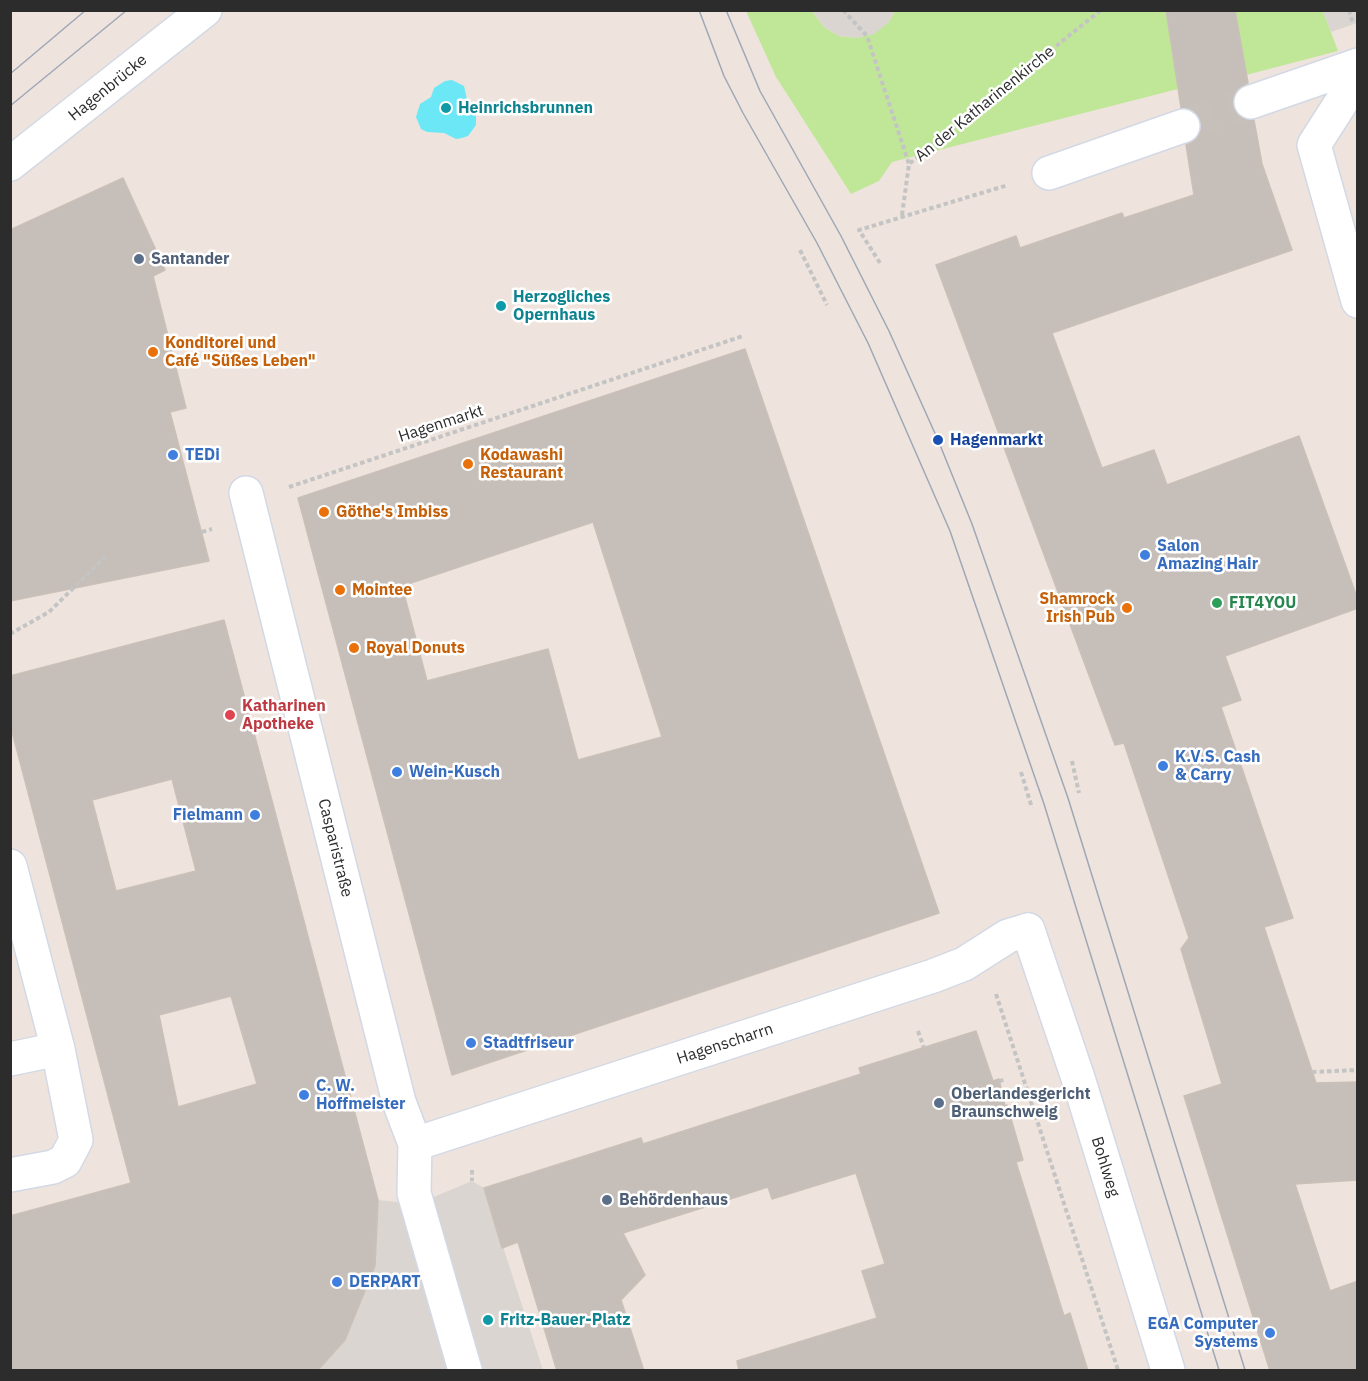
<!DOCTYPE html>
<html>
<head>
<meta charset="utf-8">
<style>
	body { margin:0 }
	#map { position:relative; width:1368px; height:1381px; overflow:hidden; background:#eee4dd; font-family:"IBM Plex Sans",sans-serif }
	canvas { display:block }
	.frame { position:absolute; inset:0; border:12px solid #2c2c2c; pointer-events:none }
</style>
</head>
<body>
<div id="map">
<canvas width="1368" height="1381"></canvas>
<div class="frame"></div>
</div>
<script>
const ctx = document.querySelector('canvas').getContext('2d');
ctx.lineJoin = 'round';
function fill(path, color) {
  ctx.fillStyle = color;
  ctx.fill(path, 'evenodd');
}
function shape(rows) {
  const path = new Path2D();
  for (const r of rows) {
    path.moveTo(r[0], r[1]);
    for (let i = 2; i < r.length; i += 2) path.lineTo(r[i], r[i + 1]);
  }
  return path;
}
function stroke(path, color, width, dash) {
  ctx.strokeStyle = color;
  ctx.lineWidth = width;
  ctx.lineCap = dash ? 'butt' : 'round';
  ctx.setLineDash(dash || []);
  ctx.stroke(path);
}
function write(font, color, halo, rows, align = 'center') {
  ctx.font = font + ' "IBM Plex Sans",sans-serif';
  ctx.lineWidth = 5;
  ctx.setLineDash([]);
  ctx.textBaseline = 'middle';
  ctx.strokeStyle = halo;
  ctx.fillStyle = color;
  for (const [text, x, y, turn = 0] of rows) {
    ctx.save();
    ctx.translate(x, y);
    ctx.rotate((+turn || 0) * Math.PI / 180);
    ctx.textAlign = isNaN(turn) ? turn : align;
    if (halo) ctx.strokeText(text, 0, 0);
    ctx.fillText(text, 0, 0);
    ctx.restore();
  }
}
fill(shape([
	[746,11,812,11,824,27,839,36,857,38,888,23,895,11,1166,11,1178,89,892,162,879,181,851,194,776,77],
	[1235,11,1323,11,1338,51,1246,75]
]), '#c0e797');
fill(shape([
	[812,11,812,10,895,11,888,23,874,34,857,38,839,36,824,27],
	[1323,11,1357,11,1357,23,1331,32],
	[472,1181,484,1188,543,1370,317,1370,344,1341,375,1266,378,1200,417,1204]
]), '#dad5d0');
fill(shape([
	[452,80,464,86,468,104,476,112,476,125,468,136,462,138,456,139,444,133,427,132,421,129,416,117,420,104,431,97,434,88,445,81]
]), '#6ce7f5');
const building = shape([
	[1166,10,1235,10,1248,83,1237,90,1233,99,1233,108,1239,116,1254,120,1262,164,1292,250,1052,333,1102,468,1154,450,1167,485,1299,436,1358,600,1358,608,1225,656,1241,700,1221,707,1293,918,1264,927,1316,1083,1358,1082,1358,1180,1295,1184,1330,1291,1358,1281,1358,1371,1270,1371,1184,1096,1222,1084,1181,949,1189,938,1124,743,1115,745,936,265,1016,236,1020,248,1122,213,1124,218,1194,195,1186,145,1198,138,1201,130,1201,120,1195,111,1181,108,1166,10],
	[123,178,165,270,153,276,186,408,170,412,209,561,10,601,10,230,123,178],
	[745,349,939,913,452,1075,298,498,745,349],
	[593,522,662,737,578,760,548,649,427,681,402,586,593,522],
	[224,620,378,1200,375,1266,345,1340,317,1371,10,1371,10,1216,131,1183,10,724,10,676,224,620],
	[172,779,196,871,116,891,92,800,172,779],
	[231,996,257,1084,178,1107,159,1015,231,996],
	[976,1031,993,1081,999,1079,1005,1106,1007,1105,1023,1160,1016,1162,1064,1316,1070,1313,1088,1371,739,1371,737,1361,877,1318,862,1271,885,1264,856,1173,772,1199,768,1187,623,1233,645,1275,621,1300,644,1371,557,1371,518,1242,502,1248,484,1188,641,1138,643,1144,861,1074,859,1068,976,1031]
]);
fill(building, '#c6bfb9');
stroke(building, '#cac0b7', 1.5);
stroke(shape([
	[1183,126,1251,102]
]), '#c7bfba', 33, [33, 16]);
const minor = shape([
	[1358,76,1314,145,1358,301],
	[1251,102,1358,65],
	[1049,173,1183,126],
	[246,493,399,1102,415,1144,414,1193,465,1370],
	[10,866,58,1049,76,1140,65,1161,53,1167,10,1175],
	[10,1059,58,1049],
	[415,1144,933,976,964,964,1008,936,1028,930]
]);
const secondary = shape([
	[10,164,205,10],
	[1028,930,1079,1081,1168,1370]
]);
stroke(minor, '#d2d9e5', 36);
stroke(secondary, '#d2d9e5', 36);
stroke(shape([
	[843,10,867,36,909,164],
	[1349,10,1353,24],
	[902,215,909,164,1101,10],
	[800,250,827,305],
	[880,263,859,230,1008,185],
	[289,487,743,336],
	[202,532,212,529],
	[10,634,49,612,108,554],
	[1072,761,1079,793],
	[1021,772,1032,808],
	[996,994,1118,1370],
	[918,1031,924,1048],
	[1312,1072,1358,1070],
	[999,1081,1004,1080],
	[472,1170,472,1181]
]), '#c4c4c4', 4, [4.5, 3]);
stroke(minor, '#fff', 33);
stroke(secondary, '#fff', 33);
stroke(shape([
	[699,10,724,76,743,113,817,243,868,343,950,531,1044,804,1219,1370],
	[726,10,760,91,841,236,889,331,938,440,972,524,1068,798,1245,1370],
	[10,74,86,10],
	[10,106,127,10]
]), '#9fa7b7', 1.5);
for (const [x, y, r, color] of [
	[446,108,6,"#0f9aa8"],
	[139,259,6,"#5c6f8a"],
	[501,306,6,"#0f9aa8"],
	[153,352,6,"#e8710a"],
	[938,440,6,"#1a4fb4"],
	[173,455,6,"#3f7fe0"],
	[468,464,6,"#e8710a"],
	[324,512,6,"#e8710a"],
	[1145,555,6,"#3f7fe0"],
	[340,590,6,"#e8710a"],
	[1217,603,6,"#2e9e5b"],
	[1127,608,6,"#e8710a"],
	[354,648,6,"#e8710a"],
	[230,715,6,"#e0444e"],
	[1163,766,6,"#3f7fe0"],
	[397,772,6,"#3f7fe0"],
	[255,815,6,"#3f7fe0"],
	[471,1043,6,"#3f7fe0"],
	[304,1095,6,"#3f7fe0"],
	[939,1103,6,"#5c6f8a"],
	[607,1200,6,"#5c6f8a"],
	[337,1282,6,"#3f7fe0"],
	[488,1320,6,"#0f9aa8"],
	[1270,1333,6,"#3f7fe0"]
]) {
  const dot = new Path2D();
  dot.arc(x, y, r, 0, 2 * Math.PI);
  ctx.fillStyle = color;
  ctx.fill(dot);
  stroke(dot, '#fff', 2);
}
write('16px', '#2c2c2c', '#fff', [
	["Hagenbrücke",108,88,-39],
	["An der Katharinenkirche",985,104,-39],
	["Hagenmarkt",441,424,-18],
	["Casparistraße",335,848,76],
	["Hagenscharrn",725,1044,-18],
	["Bohlweg",1105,1167,73]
]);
write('bold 16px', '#0d838f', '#fff', [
	["Heinrichsbrunnen",458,108],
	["Herzogliches",513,297],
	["Opernhaus",513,315],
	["Fritz-Bauer-Platz",500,1320]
], 'left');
write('bold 16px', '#4e5e75', '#fff', [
	["Santander",151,259],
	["Oberlandesgericht",951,1094],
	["Braunschweig",951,1112],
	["Behördenhaus",619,1200]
], 'left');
write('bold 16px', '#c56008', '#fff', [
	["Konditorei und",165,343],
	["Café \"Süßes Leben\"",165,361],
	["Kodawashi",480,455],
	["Restaurant",480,473],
	["Göthe's Imbiss",336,512],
	["Mointee",352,590],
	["Shamrock",1115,599,"right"],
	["Irish Pub",1115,617,"right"],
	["Royal Donuts",366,648]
], 'left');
write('bold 16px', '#164399', '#fff', [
	["Hagenmarkt",950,440]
], 'left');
write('bold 16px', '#366cbe', '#fff', [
	["TEDi",185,455],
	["Salon",1157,546],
	["Amazing Hair",1157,564],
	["K.V.S. Cash",1175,757],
	["& Carry",1175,775],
	["Wein-Kusch",409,772],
	["Fielmann",243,815,"right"],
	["Stadtfriseur",483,1043],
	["C. W.",316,1086],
	["Hoffmeister",316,1104],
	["DERPART",349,1282],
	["EGA Computer",1258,1324,"right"],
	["Systems",1258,1342,"right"]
], 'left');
write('bold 16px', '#27864d', '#fff', [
	["FIT4YOU",1229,603]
], 'left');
write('bold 16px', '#be3a42', '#fff', [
	["Katharinen",242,706],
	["Apotheke",242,724]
], 'left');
</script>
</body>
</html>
